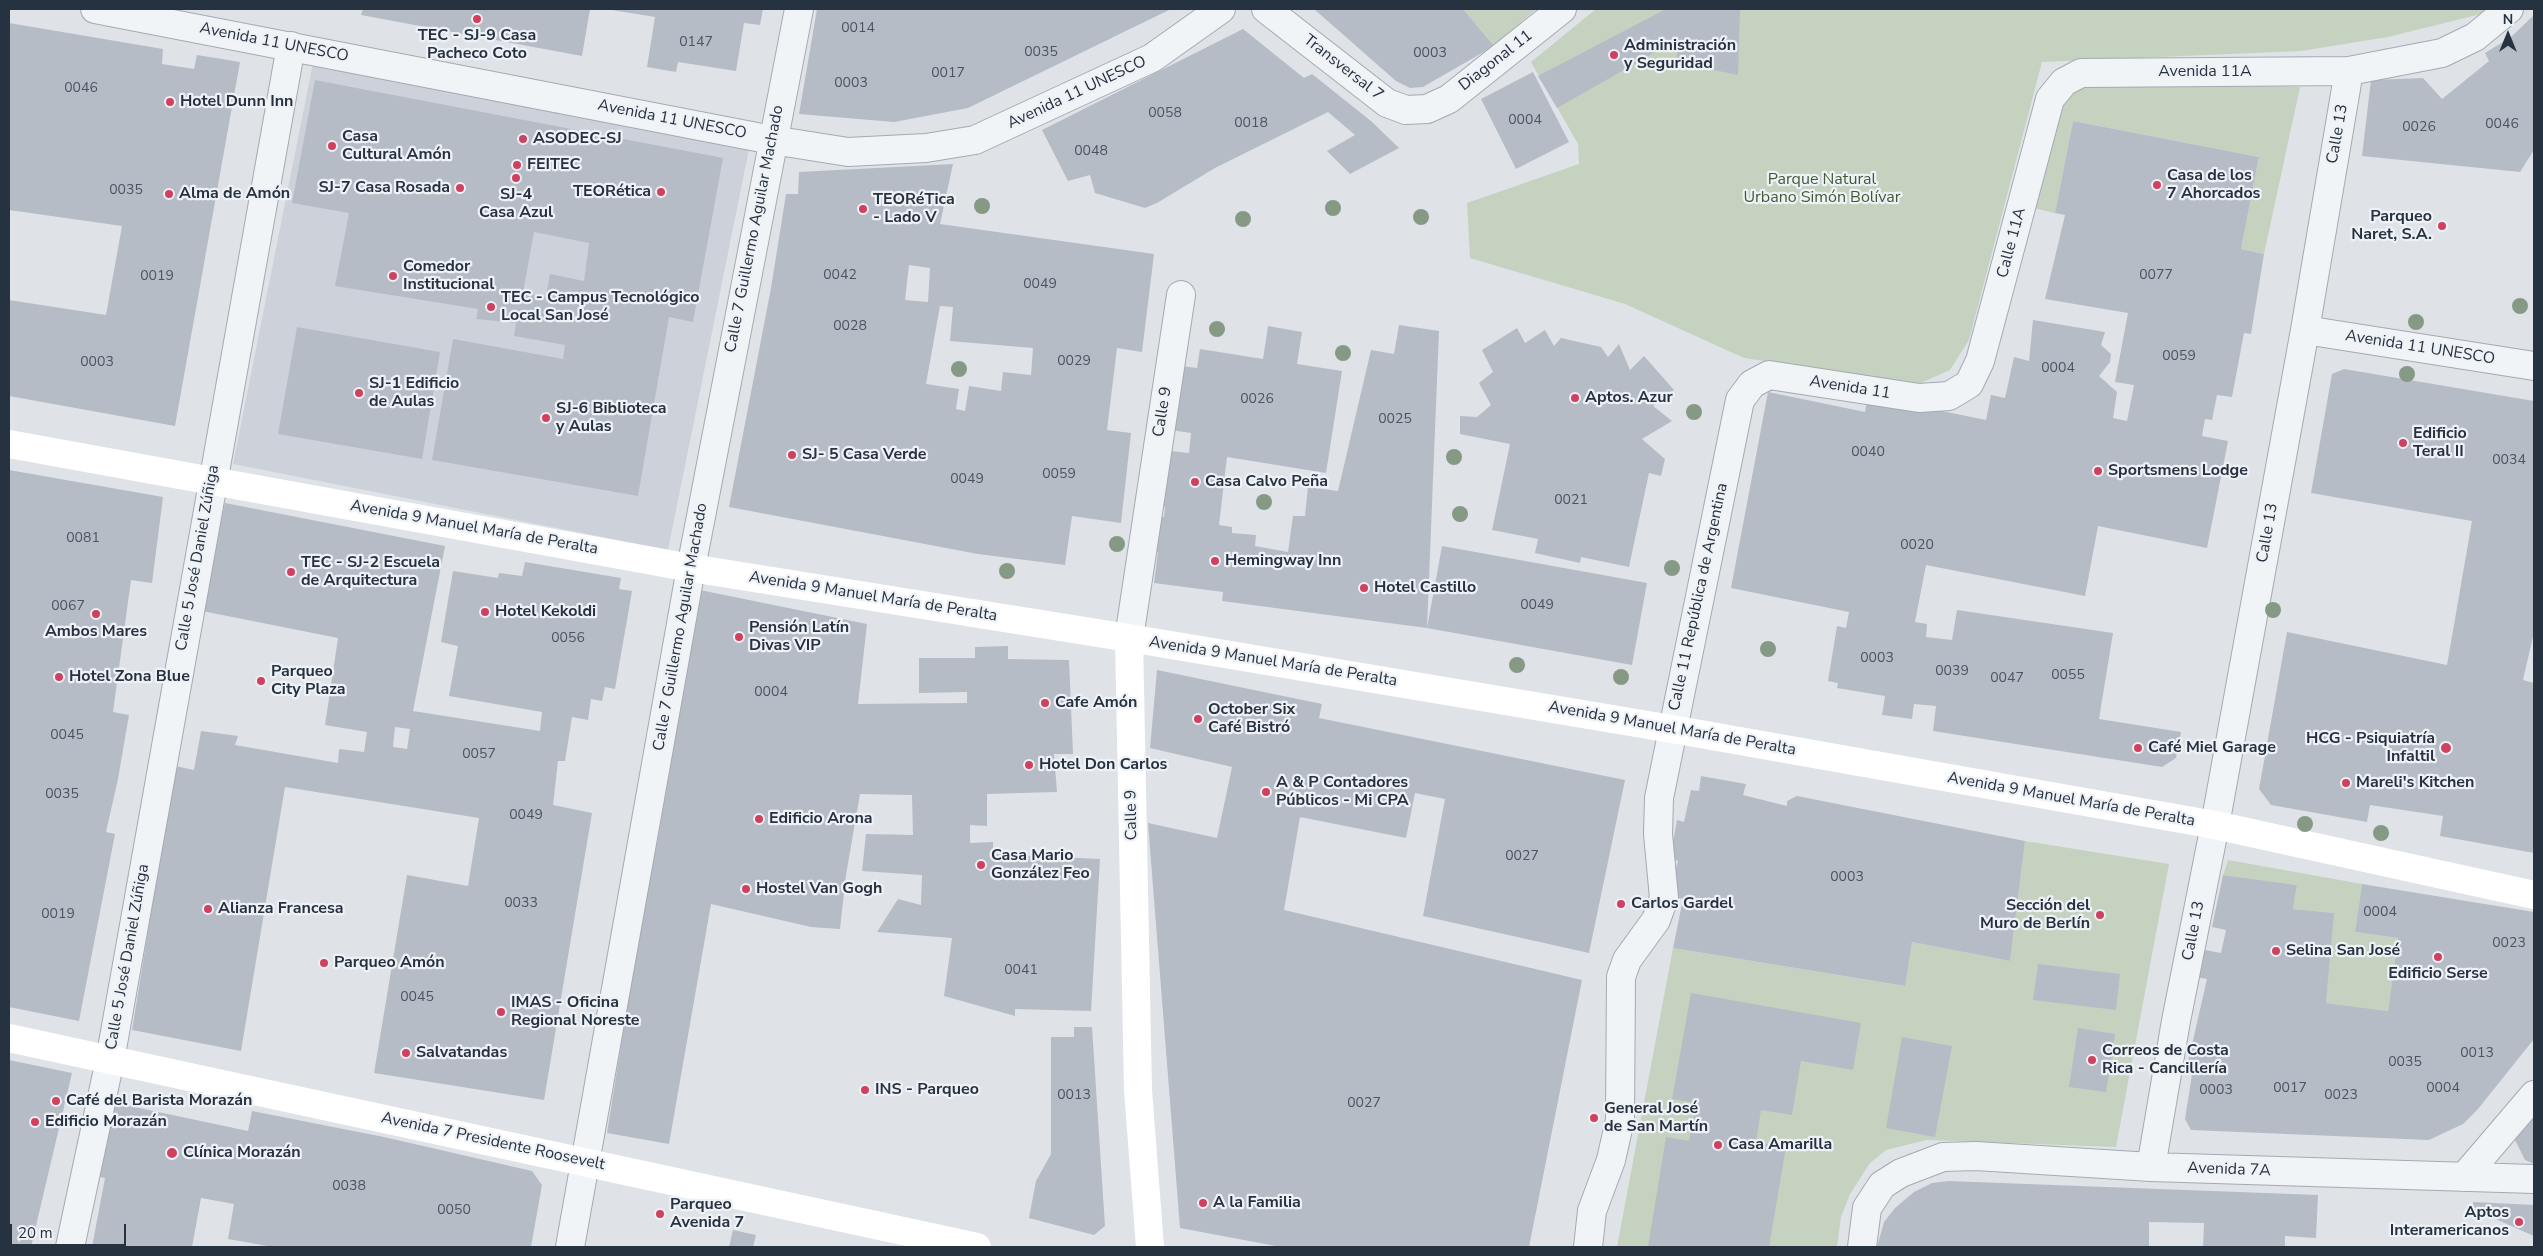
<!DOCTYPE html>
<html>
<head>
<meta charset="utf-8">
<style>
	body { margin:0 }
	#map { position:relative; width:2543px; height:1256px; overflow:hidden; background:#dfe3e8; font-family:"Nunito Sans",sans-serif }
	canvas { display:block }
	.frame { position:absolute; inset:0; border:10px solid #273240; pointer-events:none }
	.north { position:absolute; left:2483px; top:10px; width:50px; height:50px; -webkit-text-stroke:4px #eef2f6; paint-order:stroke; rotate:0deg; font-size:14px; font-weight:700; line-height:20px; text-align:center; color:#273240 }
	.north::after { content:''; display:block; margin:auto; width:18px; height:22px; background:#273240; clip-path:polygon(50% 0,100% 100%,50% 72%,0 100%) }
	.scale { position:absolute; left:10px; top:1224px; width:116px; height:22px; box-sizing:border-box; border:2px solid #273240; border-top:0; padding-left:6px; font-size:15px; line-height:18px; white-space:nowrap; color:#273240; -webkit-text-stroke:4px #eef2f6; paint-order:stroke }
</style>
</head>
<body>
<div id="map">
<canvas width="2543" height="1256"></canvas>
<div class="frame"></div>
<div class="north">N</div>
<div class="scale">20 m</div>
</div>
<script>
const ctx = document.querySelector('canvas').getContext('2d');
ctx.lineJoin = 'round';
function fill(path, color) {
  ctx.fillStyle = color;
  ctx.fill(path, 'evenodd');
}
function shape(rows) {
  const path = new Path2D();
  for (const r of rows) {
    path.moveTo(r[0], r[1]);
    for (let i = 2; i < r.length; i += 2) path.lineTo(r[i], r[i + 1]);
  }
  return path;
}
function stroke(path, color, width, dash) {
  ctx.strokeStyle = color;
  ctx.lineWidth = width;
  ctx.lineCap = dash ? 'butt' : 'round';
  ctx.setLineDash(dash || []);
  ctx.stroke(path);
}
function write(font, color, halo, rows, align = 'center') {
  ctx.font = font + ' "Nunito Sans",sans-serif';
  ctx.lineWidth = 4.5;
  ctx.setLineDash([]);
  ctx.textBaseline = 'middle';
  ctx.strokeStyle = halo;
  ctx.fillStyle = color;
  for (const [text, x, y, turn = 0] of rows) {
    ctx.save();
    ctx.translate(x, y);
    ctx.rotate((+turn || 0) * Math.PI / 180);
    ctx.textAlign = isNaN(turn) ? turn : align;
    if (halo) ctx.strokeText(text, 0, 0);
    ctx.fillText(text, 0, 0);
    ctx.restore();
  }
}
fill(shape([
	[313,63,749,149,668,550,233,464]
]), '#cdd2da');
fill(shape([
	[1463,9,1536,9,1494,46],
	[1596,9,2487,9,2481,14,2388,37,2301,51,2042,62,1969,340,1950,370,1919,384,1744,358,1625,304,1470,258,1467,203,1579,164,1578,144,1531,62],
	[2085,83,2300,87,2264,254,2241,249,2259,157,2073,121,2055,213,2033,208,2058,112,2072,91],
	[2025,841,2169,864,2116,1147,1927,1140,1886,1150,1870,1163,1850,1194,1841,1217,1837,1247,1617,1247,1673,948,1904,986,1912,942,2010,961],
	[2228,860,2362,884,2355,932,2398,938,2388,1011,2326,1003,2333,913,2293,909,2297,885,2223,875]
]), '#c5d2c0');
fill(shape([
	[363,9,590,9,582,56,361,15],
	[606,9,763,9,760,25,744,23,736,71,678,62,676,72,647,67,655,17],
	[817,9,1171,9,968,108,894,122,799,114],
	[1314,9,1463,9,1494,46,1423,87,1410,88,1396,81],
	[1666,9,1740,9,1738,75,1675,62,1679,48,1668,45,1557,108,1538,76],
	[2534,15,2534,150,2520,172,2362,156,2371,80,2423,78,2442,99,2489,61,2485,53,2511,37],
	[9,23,163,49,162,64,194,69,197,55,240,62,175,426,9,396,9,300,106,315,122,226,9,210],
	[1243,29,1304,78,1312,74,1371,121,1399,148,1350,174,1327,151,1355,135,1328,112,1215,168,1157,203,1145,208,1095,193,1090,175,1068,181,1042,130],
	[1533,72,1569,142,1516,169,1481,99],
	[315,80,723,158,693,322,669,317,638,496,432,460,453,339,563,359,565,345,514,336,516,323,476,319,478,309,335,286,349,213,292,203],
	[534,232,589,243,584,281,550,274,546,297,523,293],
	[2073,121,2259,157,2241,249,2264,254,2251,334,2244,333,2232,397,2217,395,2212,420,2205,419,2202,436,2228,441,2207,548,2098,526,2085,596,1926,565,1915,622,1927,624,1926,637,1952,640,1957,610,2113,633,2099,719,2181,732,2176,758,2162,767,1933,731,1936,706,1914,704,1912,719,1882,715,1885,696,1837,688,1838,683,1828,681,1837,626,1846,628,1849,612,1731,588,1768,392,1865,412,1868,396,1986,420,1991,395,2005,398,2014,357,2029,361,2033,320,2105,332,2101,345,2111,354,2110,362,2099,376,2117,392,2113,418,2127,421,2134,385,2115,382,2128,313,2045,299,2065,215,2055,213],
	[953,164,940,224,1154,254,1142,352,1117,348,1107,430,1131,433,1121,523,1072,516,1065,565,978,554,729,507,771,288,786,194,798,194,799,172],
	[909,265,930,268,928,302,905,300],
	[940,306,953,307,950,341,1033,348,1031,375,1003,372,1001,391,969,386,965,411,956,409,959,389,926,384],
	[1399,325,1439,331,1427,628,1222,601,1223,592,1154,583,1158,552,1153,551,1158,516,1164,517,1165,507,1163,506,1170,451,1189,453,1191,433,1171,430,1181,366,1197,368,1200,349,1263,359,1268,326,1302,332,1297,364,1342,371,1326,473,1227,457,1219,525,1232,527,1232,533,1256,535,1255,546,1288,552,1293,516,1305,516,1308,487,1338,491,1371,350,1394,354],
	[297,327,440,352,422,459,278,434],
	[1517,328,1525,343,1545,330,1554,346,1561,338,1601,347,1608,357,1619,344,1630,370,1644,356,1674,390,1653,406,1672,421,1642,439,1665,459,1661,476,1649,473,1629,567,1581,557,1580,563,1535,553,1538,539,1492,530,1510,444,1460,434,1460,416,1477,417,1491,405,1479,383,1493,372,1482,350],
	[2344,369,2534,401,2534,632,2523,680,2534,683,2534,853,2440,836,2443,816,2370,805,2367,822,2271,805,2259,789,2287,632,2447,665,2472,521,2311,493,2332,374],
	[9,470,163,497,152,583,131,580,113,712,129,715,118,779,106,832,115,834,79,1021,9,1007],
	[225,503,445,546,413,711,540,731,542,712,449,696,458,646,441,642,453,571,498,578,499,573,522,576,525,562,621,578,619,589,632,591,615,689,605,687,602,701,591,699,588,720,572,717,565,761,558,761,553,805,592,813,544,1100,374,1073,407,875,468,886,479,818,285,787,241,1051,132,1030,175,766,194,770,201,731,238,736,235,745,338,763,339,749,364,752,367,732,325,725,338,638,202,611],
	[395,727,410,729,407,749,393,747],
	[1442,546,1647,583,1632,665,1427,628],
	[700,590,867,624,858,704,967,703,967,692,919,693,919,658,975,658,975,647,1008,646,1008,659,1069,660,1073,754,1054,754,1057,792,987,794,987,826,970,825,970,843,993,842,993,854,1100,859,1091,1011,1015,1009,1015,1016,944,996,952,938,877,932,898,899,921,905,922,875,862,871,866,834,913,835,912,795,860,794,846,875,840,929,811,927,711,904,669,1144,607,1133,642,914,657,844],
	[1157,670,1322,704,1319,718,1625,780,1589,953,1423,916,1445,799,1415,793,1406,838,1300,817,1284,910,1582,980,1529,1247,1281,1247,1180,1228,1148,823,1217,838,1232,767,1150,748],
	[1701,776,1746,784,1743,795,1787,806,1787,801,1797,796,2025,841,2010,961,1912,942,1905,986,1673,948,1683,899,1669,895,1678,861,1670,858,1677,820,1684,822,1691,790,1699,791],
	[2223,875,2297,885,2293,909,2334,913,2326,1003,2388,1011,2398,938,2355,932,2362,884,2534,912,2534,1039,2478,1109,2463,1124,2429,1140,2191,1130,2185,1119,2194,1062,2188,1062,2207,979,2195,977,2200,949,2221,953,2226,930,2212,927],
	[2038,964,2120,974,2116,1010,2033,1000],
	[1691,993,1861,1023,1853,1070,1801,1061,1792,1115,1761,1110,1756,1142,1786,1147,1769,1247,1648,1247,1666,1137,1689,1141,1696,1103,1672,1099],
	[1074,1027,1092,1027,1105,1226,1094,1235,1029,1218,1036,1181,1051,1154,1051,1037,1074,1037],
	[2078,1028,2115,1034,2106,1092,2069,1087],
	[1902,1037,1952,1046,1935,1137,1886,1128],
	[9,1060,72,1073,31,1247,9,1247],
	[111,1102,248,1131,252,1111,384,1137,532,1171,542,1185,531,1247,273,1247,228,1239,234,1204,201,1198,192,1247,92,1247,105,1178,96,1176],
	[2534,1110,2534,1164,2525,1160,2515,1140,2516,1132],
	[1948,1181,2318,1195,2316,1238,2285,1236,2285,1247,2203,1247,2204,1223,2149,1222,2149,1247,1877,1247,1884,1222,1895,1208,1914,1192,1932,1183],
	[2473,1202,2534,1205,2534,1236,2473,1209],
	[733,1230,756,1235,753,1247,729,1247]
]), '#b6bcc5');
const street = shape([
	[95,9,772,140,848,152,926,148,975,140,1152,58,1221,9],
	[1266,9,1387,103,1406,110,1427,109,1449,99,1562,9],
	[2305,330,2534,366],
	[1129,638,1181,295],
	[2151,1167,2176,1021,2215,825,2305,330,2349,71],
	[2464,1177,2534,1095],
	[70,1247,110,1060,291,46],
	[570,1247,691,568,799,9],
	[1588,1247,1592,1211,1611,1160,1620,1120,1621,977,1627,960,1656,920,1664,898,1658,834,1659,798,1740,400,1752,384,1769,375,1919,398,1949,396,1969,384,1980,361,2050,99,2064,82,2081,73,2349,71,2442,53,2475,37,2509,9],
	[1862,1247,1867,1208,1882,1185,1901,1173,1943,1157,1976,1156,2151,1167,2534,1179]
]);
stroke(street, '#a4aab2', 30);
stroke(street, '#f1f4f7', 28);
stroke(shape([
	[9,444,691,568,1129,638,1672,729,2215,825,2534,895],
	[1129,638,1138,1090,1150,1247],
	[9,1038,977,1247]
]), '#fff', 28);
ctx.fillStyle = '#869985';
for (const [x, y] of [
	[982,206],
	[1333,208],
	[1421,217],
	[1243,219],
	[2520,306],
	[2416,322],
	[1217,329],
	[1343,353],
	[959,369],
	[2407,374],
	[1694,412],
	[1454,457],
	[1264,502],
	[1460,514],
	[1117,544],
	[1672,568],
	[1007,571],
	[2273,610],
	[1768,649],
	[1517,665],
	[1621,677],
	[2305,824],
	[2381,833]
]) {
  ctx.beginPath();
  ctx.arc(x, y, 8, 0, 2 * Math.PI);
  ctx.fill();
}
for (const [x, y, r, color] of [
	[477,19,5,"#d0415f"],
	[1614,55,5,"#d0415f"],
	[170,102,5,"#d0415f"],
	[523,139,5,"#d0415f"],
	[332,146,5,"#d0415f"],
	[517,165,5,"#d0415f"],
	[516,178,5,"#d0415f"],
	[2157,185,5,"#d0415f"],
	[460,188,5,"#d0415f"],
	[661,192,5,"#d0415f"],
	[169,194,5,"#d0415f"],
	[863,209,5,"#d0415f"],
	[2442,226,5,"#d0415f"],
	[393,276,5,"#d0415f"],
	[491,307,5,"#d0415f"],
	[359,393,5,"#d0415f"],
	[1575,398,5,"#d0415f"],
	[546,418,5,"#d0415f"],
	[2403,443,5,"#d0415f"],
	[792,455,5,"#d0415f"],
	[2098,471,5,"#d0415f"],
	[1195,482,5,"#d0415f"],
	[1215,561,5,"#d0415f"],
	[291,572,5,"#d0415f"],
	[1364,588,5,"#d0415f"],
	[485,612,5,"#d0415f"],
	[96,614,5,"#d0415f"],
	[739,637,5,"#d0415f"],
	[59,677,5,"#d0415f"],
	[261,681,5,"#d0415f"],
	[1045,703,5,"#d0415f"],
	[1198,719,5,"#d0415f"],
	[2138,748,5,"#d0415f"],
	[2446,748,6,"#d0415f"],
	[1029,765,5,"#d0415f"],
	[2346,783,5,"#d0415f"],
	[1266,792,5,"#d0415f"],
	[759,819,5,"#d0415f"],
	[981,865,5,"#d0415f"],
	[746,889,5,"#d0415f"],
	[1621,904,5,"#d0415f"],
	[208,909,5,"#d0415f"],
	[2100,915,5,"#d0415f"],
	[2276,951,5,"#d0415f"],
	[2438,957,5,"#d0415f"],
	[324,963,5,"#d0415f"],
	[501,1012,5,"#d0415f"],
	[406,1053,5,"#d0415f"],
	[2092,1060,5,"#d0415f"],
	[865,1090,5,"#d0415f"],
	[56,1101,5,"#d0415f"],
	[1594,1118,5,"#d0415f"],
	[35,1122,5,"#d0415f"],
	[1718,1145,5,"#d0415f"],
	[172,1153,6,"#d0415f"],
	[1203,1203,5,"#d0415f"],
	[660,1214,5,"#d0415f"],
	[2519,1222,5,"#d0415f"]
]) {
  const dot = new Path2D();
  dot.arc(x, y, r, 0, 2 * Math.PI);
  ctx.fillStyle = color;
  ctx.fill(dot);
  stroke(dot, '#eef2f6', 2);
}
write('14px', '#4b5461', null, [
	["0014",858,29],
	["0147",696,43],
	["0035",1041,53],
	["0003",1430,54],
	["0017",948,74],
	["0003",851,84],
	["0046",81,89],
	["0058",1165,114],
	["0004",1525,121],
	["0018",1251,124],
	["0046",2502,125],
	["0026",2419,128],
	["0048",1091,152],
	["0035",126,191],
	["0042",840,276],
	["0077",2156,276],
	["0019",157,277],
	["0049",1040,285],
	["0028",850,327],
	["0059",2179,357],
	["0029",1074,362],
	["0003",97,363],
	["0004",2058,369],
	["0026",1257,400],
	["0025",1395,420],
	["0040",1868,453],
	["0034",2509,461],
	["0059",1059,475],
	["0049",967,480],
	["0021",1571,501],
	["0081",83,539],
	["0020",1917,546],
	["0049",1537,606],
	["0067",68,607],
	["0056",568,639],
	["0003",1877,659],
	["0039",1952,672],
	["0055",2068,676],
	["0047",2007,679],
	["0004",771,693],
	["0045",67,736],
	["0057",479,755],
	["0035",62,795],
	["0049",526,816],
	["0027",1522,857],
	["0003",1847,878],
	["0033",521,904],
	["0004",2380,913],
	["0019",58,915],
	["0023",2509,944],
	["0041",1021,971],
	["0045",417,998],
	["0013",2477,1054],
	["0035",2405,1063],
	["0017",2290,1089],
	["0004",2443,1089],
	["0003",2216,1091],
	["0013",1074,1096],
	["0023",2341,1096],
	["0027",1364,1104],
	["0038",349,1187],
	["0050",454,1211]
]);
write('bold 16px', '#273240', '#eef2f6', [
	["TEC - SJ-9 Casa",477,36,"center"],
	["Pacheco Coto",477,54,"center"],
	["Administración",1624,46],
	["y Seguridad",1624,64],
	["Hotel Dunn Inn",180,102],
	["Casa",342,137],
	["Cultural Amón",342,155],
	["ASODEC-SJ",533,139],
	["FEITEC",527,165],
	["Casa de los",2167,176],
	["7 Ahorcados",2167,194],
	["SJ-7 Casa Rosada",450,188,"right"],
	["TEORética",651,192,"right"],
	["Alma de Amón",179,194],
	["SJ-4",516,195,"center"],
	["Casa Azul",516,213,"center"],
	["TEORéTica",873,200],
	["- Lado V",873,218],
	["Parqueo",2432,217,"right"],
	["Naret, S.A.",2432,235,"right"],
	["Comedor",403,267],
	["Institucional",403,285],
	["TEC - Campus Tecnológico",501,298],
	["Local San José",501,316],
	["SJ-1 Edificio",369,384],
	["de Aulas",369,402],
	["Aptos. Azur",1585,398],
	["SJ-6 Biblioteca",556,409],
	["y Aulas",556,427],
	["Edificio",2413,434],
	["Teral II",2413,452],
	["SJ- 5 Casa Verde",802,455],
	["Sportsmens Lodge",2108,471],
	["Casa Calvo Peña",1205,482],
	["Hemingway Inn",1225,561],
	["TEC - SJ-2 Escuela",301,563],
	["de Arquitectura",301,581],
	["Hotel Castillo",1374,588],
	["Hotel Kekoldi",495,612],
	["Pensión Latín",749,628],
	["Divas VIP",749,646],
	["Ambos Mares",96,632,"center"],
	["Parqueo",271,672],
	["City Plaza",271,690],
	["Hotel Zona Blue",69,677],
	["Cafe Amón",1055,703],
	["October Six",1208,710],
	["Café Bistró",1208,728],
	["HCG - Psiquiatría",2435,739,"right"],
	["Infaltil",2435,757,"right"],
	["Café Miel Garage",2148,748],
	["Hotel Don Carlos",1039,765],
	["A & P Contadores",1276,783],
	["Públicos - Mi CPA",1276,801],
	["Mareli's Kitchen",2356,783],
	["Edificio Arona",769,819],
	["Casa Mario",991,856],
	["González Feo",991,874],
	["Hostel Van Gogh",756,889],
	["Carlos Gardel",1631,904],
	["Sección del",2090,906,"right"],
	["Muro de Berlín",2090,924,"right"],
	["Alianza Francesa",218,909],
	["Selina San José",2286,951],
	["Parqueo Amón",334,963],
	["Edificio Serse",2438,974,"center"],
	["IMAS - Oficina",511,1003],
	["Regional Noreste",511,1021],
	["Correos de Costa",2102,1051],
	["Rica - Cancillería",2102,1069],
	["Salvatandas",416,1053],
	["INS - Parqueo",875,1090],
	["Café del Barista Morazán",66,1101],
	["General José",1604,1109],
	["de San Martín",1604,1127],
	["Edificio Morazán",45,1122],
	["Casa Amarilla",1728,1145],
	["Clínica Morazán",183,1153],
	["A la Familia",1213,1203],
	["Parqueo",670,1205],
	["Avenida 7",670,1223],
	["Aptos",2509,1213,"right"],
	["Interamericanos",2509,1231,"right"]
], 'left');
write('16px', '#273240', '#eef2f6', [
	["Avenida 11 UNESCO",274,43,11],
	["Diagonal 11",1496,61,-38],
	["Transversal 7",1343,68,38],
	["Avenida 11A",2205,72],
	["Avenida 11 UNESCO",1077,93,-25],
	["Avenida 11 UNESCO",672,120,11],
	["Calle 13",2338,134,-80],
	["Calle 7 Guillermo Aguilar Machado",755,229,-79],
	["Calle 11A",2012,243,-75],
	["Avenida 11 UNESCO",2420,348,9],
	["Avenida 11",1850,388,9],
	["Calle 9",1163,412,-81],
	["Avenida 9 Manuel María de Peralta",474,528,10],
	["Calle 13",2268,533,-80],
	["Calle 5 José Daniel Zúñiga",198,558,-80],
	["Avenida 9 Manuel María de Peralta",873,597,9],
	["Calle 11 República de Argentina",1699,597,-78],
	["Calle 7 Guillermo Aguilar Machado",681,627,-80],
	["Avenida 9 Manuel María de Peralta",1273,662,9],
	["Avenida 9 Manuel María de Peralta",1672,729,10],
	["Avenida 9 Manuel María de Peralta",2071,800,10],
	["Calle 9",1132,815,-91],
	["Calle 13",2194,931,-79],
	["Calle 5 José Daniel Zúñiga",128,957,-80],
	["Avenida 7 Presidente Roosevelt",493,1142,12],
	["Avenida 7A",2229,1170,2]
]);
write('16px', '#3e5c34', '#eef2f6', [
	["Parque Natural",1822,180],
	["Urbano Simón Bolívar",1822,198]
]);
</script>
</body>
</html>
